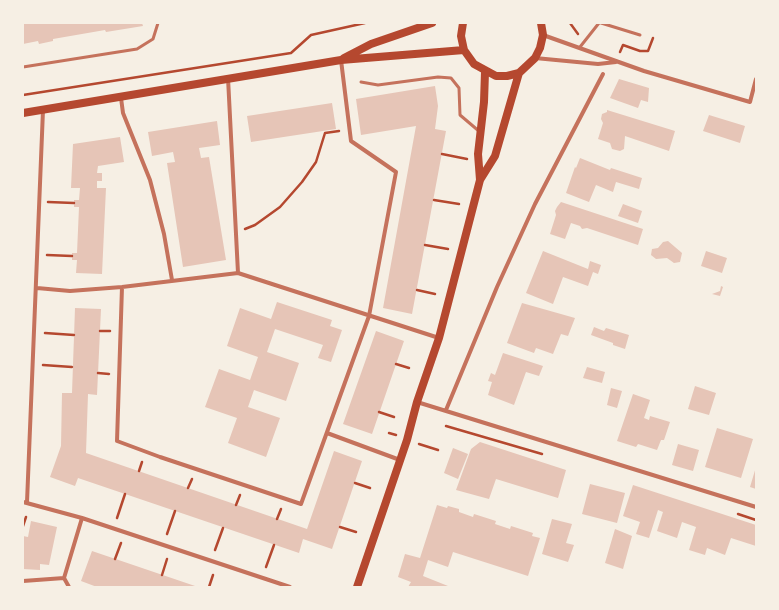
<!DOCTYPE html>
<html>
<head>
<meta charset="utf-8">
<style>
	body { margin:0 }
	#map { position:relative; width:779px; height:610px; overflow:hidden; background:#f6efe4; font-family:Raleway,sans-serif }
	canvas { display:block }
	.frame { position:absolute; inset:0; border:24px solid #f6efe4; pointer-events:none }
</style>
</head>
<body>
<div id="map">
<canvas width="779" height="610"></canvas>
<div class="frame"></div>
</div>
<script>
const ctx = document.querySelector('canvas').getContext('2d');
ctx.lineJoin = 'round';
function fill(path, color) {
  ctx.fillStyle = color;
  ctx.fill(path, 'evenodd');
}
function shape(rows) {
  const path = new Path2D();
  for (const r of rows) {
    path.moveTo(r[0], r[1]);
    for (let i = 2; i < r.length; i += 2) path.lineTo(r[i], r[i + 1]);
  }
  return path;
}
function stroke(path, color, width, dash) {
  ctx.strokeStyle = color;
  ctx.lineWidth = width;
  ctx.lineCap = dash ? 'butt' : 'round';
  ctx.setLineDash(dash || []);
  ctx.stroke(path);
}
fill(shape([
	[23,23,142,23,143,26,106,32,105,30,53,39,53,41,39,44,38,41,23,44],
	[619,79,649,88,648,102,641,100,638,108,610,98],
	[435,86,438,106,435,129,446,131,412,314,383,308,416,126,361,135,356,99],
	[332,103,336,129,251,142,247,116],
	[607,110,675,131,669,151,625,136,624,149,620,151,612,149,610,143,598,139,603,123,601,119,602,114,607,112],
	[709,115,745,126,740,143,703,131],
	[217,121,220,145,199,148,201,158,209,157,226,260,183,267,167,163,175,162,173,152,152,156,148,132],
	[120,137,124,162,98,166,97,173,102,173,102,181,97,181,97,188,106,188,102,274,76,273,77,260,72,260,72,253,77,253,79,207,74,207,74,200,79,200,80,188,71,188,73,144],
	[580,158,610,170,611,168,642,178,639,189,616,182,613,192,596,185,589,202,566,193,575,167,576,168],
	[561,202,643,229,638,245,587,228,582,229,580,226,571,223,565,239,550,234,556,215,555,211,557,207],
	[623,204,642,211,638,223,618,216],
	[668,241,682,253,680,262,674,263,667,258,656,259,651,255,652,249,658,248,663,242],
	[543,251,588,269,590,261,601,265,598,274,593,272,588,286,563,277,553,304,526,293],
	[706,251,727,258,722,273,701,266],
	[721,286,723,287,720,296,712,294,720,291],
	[277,302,332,320,330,326,342,330,331,362,318,358,323,345,275,329,267,352,299,363,286,401,254,390,248,407,280,418,266,457,228,443,237,418,205,407,219,369,250,380,258,357,227,346,240,308,271,319],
	[522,303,575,318,568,336,561,334,553,354,536,348,534,353,507,343],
	[75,308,101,309,97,395,88,394,86,453,307,529,334,451,362,461,332,549,303,539,299,553,78,478,75,486,50,477,61,446,62,393,72,393],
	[594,327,604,331,606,328,629,335,625,349,613,345,613,343,591,335],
	[376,331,404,341,372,434,343,424],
	[503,353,543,366,539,376,526,372,514,405,488,395,492,382,488,381,491,373,495,375],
	[587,367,605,372,602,383,583,378],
	[695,386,716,393,709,415,688,409],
	[611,388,622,391,617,408,607,405],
	[633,394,650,400,644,418,649,420,650,416,670,422,664,440,661,440,657,450,638,444,636,447,617,441],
	[717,428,753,439,741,478,705,467],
	[480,442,566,470,558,498,496,479,489,499,456,490,471,449],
	[678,444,699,450,693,471,672,465],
	[453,448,468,454,458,479,444,473],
	[756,467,756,489,750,487],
	[590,484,625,493,617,523,582,514],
	[633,485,756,525,756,546,731,538,725,555,707,548,705,555,689,550,696,527,682,522,677,538,657,531,663,512,658,510,649,538,636,534,640,522,623,516],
	[437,505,447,508,448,506,459,509,459,512,473,517,474,514,496,521,495,524,510,529,511,526,533,533,532,536,540,538,528,576,453,552,448,567,428,560,423,576,448,586,447,587,408,587,411,582,398,577,405,554,420,558],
	[552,519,572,524,566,543,574,545,568,562,542,554],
	[31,521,57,527,49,565,40,564,40,570,23,569,23,536,28,537],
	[615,529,632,536,623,569,605,563],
	[92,551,198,587,97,587,81,581]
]), '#e6c5b7');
stroke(shape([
	[570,23,578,34],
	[620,52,623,45,640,51,648,51,653,38],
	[23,95,291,53,311,35,365,23],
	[442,154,467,159],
	[434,200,459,204],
	[48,202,74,203],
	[245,229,255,225,280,207,302,182,316,162,325,133,339,131],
	[425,245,448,249],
	[47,255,72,256],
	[417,290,435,294],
	[100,331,110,331],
	[45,333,74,335],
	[396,364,409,368],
	[43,365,72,367],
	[98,373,109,374],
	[379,412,394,417],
	[446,426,542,454],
	[389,433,396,435],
	[419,444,438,450],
	[139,471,142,462],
	[355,483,370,488],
	[188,488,192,479],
	[236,505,240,495],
	[738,514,756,520],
	[117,518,125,494],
	[277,519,281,509],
	[23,526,26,517],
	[340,527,356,532],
	[167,534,175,511],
	[215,550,223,528],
	[115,559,121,543],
	[266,567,274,545],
	[162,575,167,559],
	[209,587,213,575]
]), '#b5482f', 2.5);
stroke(shape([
	[601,23,640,35],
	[580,47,599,23],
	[23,67,137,49,153,39,158,23],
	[361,82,378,85,438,77,451,78,459,88,460,115,480,132]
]), '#c5725c', 3);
stroke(shape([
	[543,35,644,71,750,102,756,79],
	[535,58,598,64,616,62],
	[228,78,238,273],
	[121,98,123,113,150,180,164,234,172,280],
	[122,287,117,441,160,457,301,504,369,316,396,172,351,141,341,60],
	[37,288,70,291,122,287,238,273,439,338],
	[417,402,756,507],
	[446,410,497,287,535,204,603,74],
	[327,433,400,460],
	[23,502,82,518,290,587],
	[27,502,43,110],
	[23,581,64,578],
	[69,587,64,578,82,518]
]), '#c5725c', 4);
stroke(shape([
	[463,23,461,36,464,50,474,64,496,76,507,76,519,73],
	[344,58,371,44,432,23],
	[23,113,341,60,464,50],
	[480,180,478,154,484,102,485,72],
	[357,587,407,440,417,402,439,338,480,180,495,156,519,73,535,58,540,48,543,35,541,23]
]), '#b5482f', 8);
</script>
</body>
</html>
